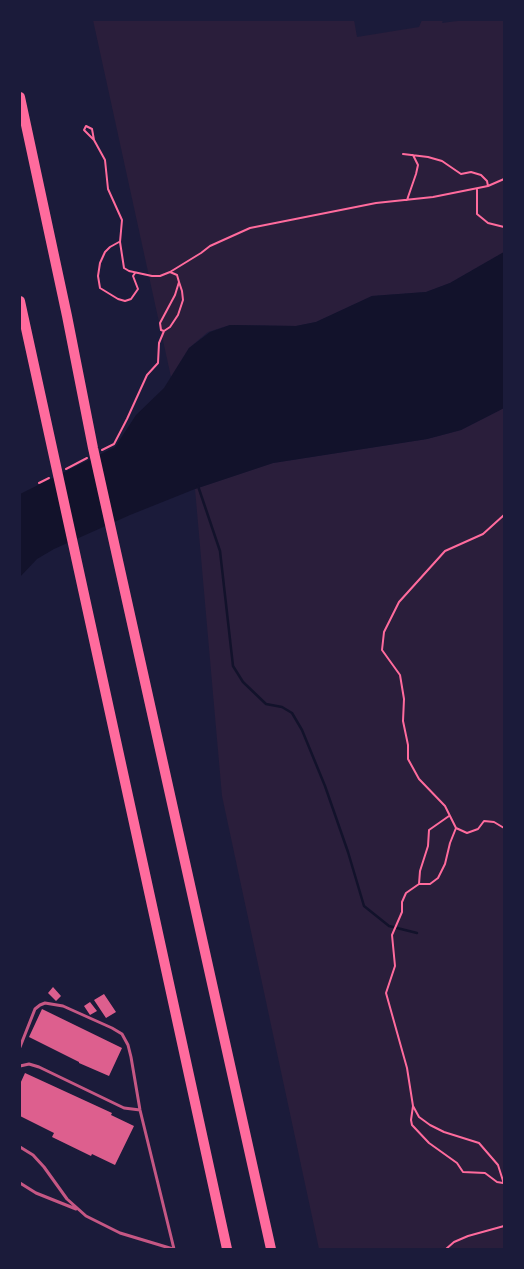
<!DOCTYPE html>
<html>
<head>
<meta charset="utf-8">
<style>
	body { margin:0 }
	#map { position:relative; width:524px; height:1269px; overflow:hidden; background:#1b1b3a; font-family:"Sofia Sans Condensed",sans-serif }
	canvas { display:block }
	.frame { position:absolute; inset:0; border:21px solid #1b1b3a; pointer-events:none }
</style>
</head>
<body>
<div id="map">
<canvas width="524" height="1269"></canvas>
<div class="frame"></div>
</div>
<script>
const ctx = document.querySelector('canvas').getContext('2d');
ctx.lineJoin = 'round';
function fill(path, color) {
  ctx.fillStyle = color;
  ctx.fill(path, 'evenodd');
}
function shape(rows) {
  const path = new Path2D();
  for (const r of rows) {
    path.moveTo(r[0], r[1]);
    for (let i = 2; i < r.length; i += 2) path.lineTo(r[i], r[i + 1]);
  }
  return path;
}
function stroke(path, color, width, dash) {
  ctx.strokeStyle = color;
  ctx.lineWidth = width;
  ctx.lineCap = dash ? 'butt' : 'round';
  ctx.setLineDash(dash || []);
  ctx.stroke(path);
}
fill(shape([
	[93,20,354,20,357,37,419,27,422,20,443,20,442,23,465,20,504,20,504,252,450,283,426,292,372,296,316,322,296,326,230,325,208,332,189,348,171,377],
	[504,408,504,1249,319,1249,222,796,195,489,273,463,427,439,461,430]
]), '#2a1e3b');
fill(shape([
	[504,252,504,408,461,430,427,439,273,463,195,489,130,515,54,549,37,559,20,577,20,494,115,447,136,415,164,388,189,348,210,332,230,325,296,326,316,322,372,296,426,292,450,283]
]), '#12122b');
stroke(shape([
	[198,486,220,551,233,666,243,682,266,704,282,707,292,713,302,730,325,786,348,852,364,906,389,926,417,933]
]), '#12122b', 2.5);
fill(shape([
	[53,987,61,996,56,1001,48,993],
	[104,994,116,1012,106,1018,94,1000],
	[90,1002,97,1011,90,1015,84,1006],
	[42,1009,122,1048,109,1076,79,1063,79,1062,29,1037],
	[25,1073,112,1113,111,1115,134,1126,115,1165,92,1154,91,1156,52,1137,54,1133,20,1116,20,1084]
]), '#dd5f8e');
stroke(shape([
	[94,140,92,129,86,126,84,130,94,140,105,160,108,189,122,220,120,242,124,268,129,271,152,276,160,276,170,272,201,253,210,246,250,228,376,203,433,197,488,186,504,179],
	[403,154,428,157,442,161,461,174,471,172,481,175,487,181,488,186],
	[477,189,477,214,488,223,504,227],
	[407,200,416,174,418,165,413,155],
	[119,242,110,247,105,252,100,263,98,276,100,288,118,299,125,301,131,299,138,289,133,276,135,273],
	[170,272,177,275,179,282,175,295,160,323,161,330,164,331,170,327,178,315,183,300,182,291,179,282],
	[102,450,114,444,127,419,147,375,158,363,159,343,164,331],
	[66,469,87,458],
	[39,483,49,478],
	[456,828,445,806,419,779,408,759,408,745,403,721,404,699,400,675,382,650,384,632,399,602,445,551,483,534,504,515],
	[504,828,494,822,484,821,478,829,467,833,456,828,450,843,445,864,438,878,430,884,419,884,406,893,402,902,402,912,392,935,395,966,386,993,407,1068,413,1106,419,1117,430,1125,444,1132,479,1143,498,1165,504,1184],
	[419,884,420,871,428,846,429,830,449,816],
	[413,1106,411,1120,412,1125,429,1143,457,1163,463,1172,485,1173,497,1182,503,1183],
	[446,1249,454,1242,468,1236,504,1226]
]), '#ff6b9d', 2);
stroke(shape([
	[20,1047,35,1009,40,1005,45,1003,63,1006,112,1028,122,1034,128,1045,131,1057,140,1110,174,1249],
	[20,1066,29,1064,39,1067,124,1108,140,1110],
	[20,1147,33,1155,44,1167,67,1199,86,1216,120,1233,173,1249],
	[20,1183,36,1193,76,1209]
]), '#c65784', 3);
stroke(shape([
	[20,97,67,316,93,448,271,1249],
	[20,301,227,1249]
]), '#ff6b9d', 10);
</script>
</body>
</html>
